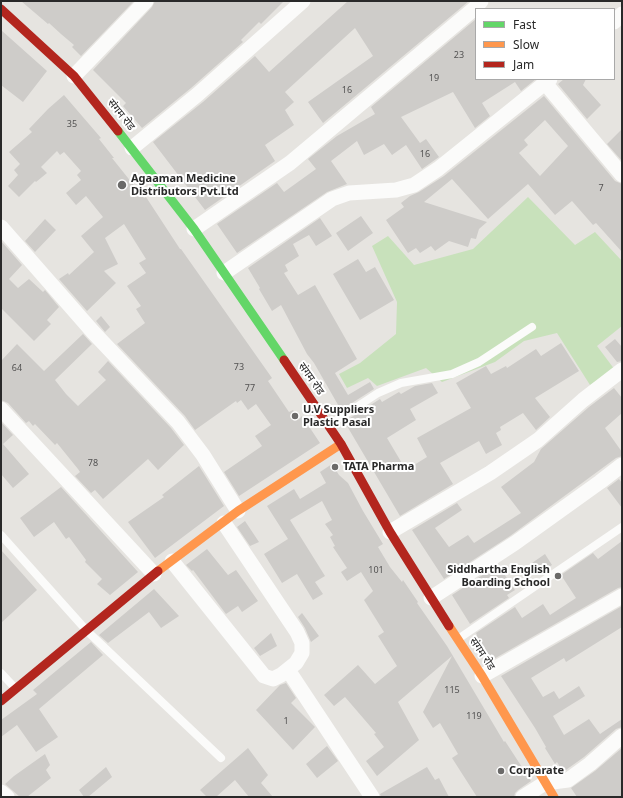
<!DOCTYPE html>
<html>
<head>
<meta charset="utf-8">
<style>
	body { margin:0 }
	#map { position:relative; width:623px; height:798px; overflow:hidden; background:#e6e4e0; font-family:"Noto Sans",sans-serif }
	canvas { display:block }
	.frame { position:absolute; inset:0; border:2px solid #292929; pointer-events:none }
	.legend { position:absolute; left:475px; top:8px; width:140px; height:72px; box-sizing:border-box; background:#fff; border:1px solid #a9a9a9; margin:0; padding:5px 7px; list-style:none; font-size:12px; color:#292929 }
	.legend li { display:flex; align-items:center; gap:8px; height:20px }
	.legend b { width:20px; border:1px solid #a9a9a9 }
</style>
</head>
<body>
<div id="map">
<canvas width="623" height="798"></canvas>
<div class="frame"></div>
<ul class="legend">
<li><b style="height:5px;background:#63d668"></b>Fast</li>
<li><b style="height:5px;background:#ff974d"></b>Slow</li>
<li><b style="height:5px;background:#b3261e"></b>Jam</li>
</ul>
</div>
<script>
const ctx = document.querySelector('canvas').getContext('2d');
ctx.lineJoin = 'round';
function fill(path, color) {
  ctx.fillStyle = color;
  ctx.fill(path, 'evenodd');
}
function shape(rows) {
  const path = new Path2D();
  for (const r of rows) {
    path.moveTo(r[0], r[1]);
    for (let i = 2; i < r.length; i += 2) path.lineTo(r[i], r[i + 1]);
  }
  return path;
}
function stroke(path, color, width, dash) {
  ctx.strokeStyle = color;
  ctx.lineWidth = width;
  ctx.lineCap = dash ? 'butt' : 'round';
  ctx.setLineDash(dash || []);
  ctx.stroke(path);
}
function write(font, color, halo, rows, align = 'center') {
  ctx.font = font + ' "Noto Sans","Noto Sans Devanagari",sans-serif';
  ctx.lineWidth = 4;
  ctx.setLineDash([]);
  ctx.textBaseline = 'middle';
  ctx.strokeStyle = halo;
  ctx.fillStyle = color;
  for (const [text, x, y, turn = 0] of rows) {
    ctx.save();
    ctx.translate(x, y);
    ctx.rotate((+turn || 0) * Math.PI / 180);
    ctx.textAlign = isNaN(turn) ? turn : align;
    if (halo) ctx.strokeText(text, 0, 0);
    ctx.fillText(text, 0, 0);
    ctx.restore();
  }
}
fill(shape([
	[528,197,575,245,595,232,622,261,622,326,597,346,615,370,590,385,557,333,524,341,495,362,442,382,426,368,377,386,368,378,347,388,339,374,360,363,396,334,397,302,372,246,388,236,414,265,473,249]
]), '#c8e1bb');
fill(shape([
	[21,1,134,1,81,56,72,47,74,45,61,34,49,23,48,24],
	[155,1,284,1,261,24,259,22,241,40,243,42,191,88,142,128,123,106,126,103,93,70,152,7],
	[348,1,469,1,323,123,308,102,373,56,355,28,285,92,294,102,285,110,294,125,265,145,275,161,205,210,153,142,203,102,255,56,269,72],
	[476,19,476,79,536,79,521,91,515,82,482,103,490,116,475,128,453,92,401,117,420,143,426,139,439,157,422,169,406,145,392,155,384,144,364,155,357,141,331,161,347,184,327,192,237,253,217,224,277,183,284,192,316,169,308,159,337,136,375,114,371,107],
	[1,30,47,71,23,102,1,85],
	[564,79,586,79,583,85,601,105,587,119,558,84],
	[64,95,101,138,99,139,114,158,112,158,144,198,146,197,180,249,181,249,272,378,268,381,289,412,293,410,299,419,302,416,320,443,239,496,224,472,262,446,255,436,271,425,256,404,248,410,241,400,237,403,236,401,195,430,185,416,117,344,145,323,136,309,141,306,127,286,146,273,139,263,146,259,124,224,105,238,118,264,104,271,116,283,87,311,59,279,68,273,69,275,94,252,81,236,103,217,86,196,76,205,66,193,81,180,77,175,81,171,64,152,60,155,57,151,41,167,47,173,36,182,35,181,19,197,8,186,18,175,14,170,20,164,9,152,32,132,29,129,48,109],
	[544,96,615,181,622,184,622,252,596,223,593,225,572,201,555,215,528,184,488,219,452,179,424,202,487,222,479,229,476,239,471,238,468,247,449,241,435,251,431,246,420,253,416,248,408,253,386,220,404,207,401,203,410,196,419,192,444,176],
	[545,120,568,146,540,176,519,153,528,145,524,140],
	[622,129,622,161,607,144],
	[361,216,373,233,348,251,336,233],
	[320,218,332,236,316,246,309,235,293,244,299,256,285,265,288,271,284,273,298,295,315,285,357,359,335,373,348,395,370,382,374,389,341,410,314,363,307,354,281,305,272,311,259,289,260,288,248,268],
	[45,219,56,230,35,252,25,241],
	[1,241,22,265,9,279,18,288,29,279,43,292,45,290,59,307,47,320,51,324,34,341,1,308],
	[358,259,366,272,375,267,394,300,360,320,333,274],
	[101,316,110,327,105,332,96,321],
	[83,334,92,344,55,380,66,394,78,406,106,380,98,372,108,361,171,428,184,445,158,470,148,459,103,499,95,490,91,493,75,476,80,472,78,469,57,443,55,445,35,424,33,426,29,421,26,423,8,403,1,400,1,361,17,344,44,371],
	[615,339,622,347,622,361,617,362,605,347],
	[561,343,579,371,535,398,550,417,536,430,523,413,500,427,501,430,496,433,502,445,486,454,479,441,440,463,453,484,400,516,347,426,350,425,347,420,380,399,382,402,399,392,401,394,415,386,432,383,438,393,410,409,416,420,387,438,406,470,427,457,417,438,471,408,456,383,486,366,491,374,506,366,507,368,536,349,541,356],
	[614,388,622,398,622,413,605,428,622,452,622,456,616,458,510,536,444,579,412,530,457,503,462,510,435,528,449,547,468,535,474,543,521,513,501,487,534,462,541,449,589,407],
	[1,422,13,435,3,444,29,474,13,488,1,474],
	[332,464,339,475,348,483,363,511,383,544,378,547,390,567,402,582,403,580,418,602,417,603,447,646,504,742,505,741,531,781,518,790,515,793,514,797,477,797,452,758,458,754,440,723,433,728,423,712,452,656,398,702,419,740,377,776,366,761,384,747,374,734,376,733,345,697,334,706,324,695,358,665,375,684,397,666,378,636,384,632,364,600,373,591,361,572,347,581,341,572,347,568,333,547,335,546,330,537,333,535,325,524,332,520,322,501,290,520,325,576,315,582,323,594,313,600,297,574,282,583,264,554,288,539,267,506,294,489,300,499,326,483,320,472],
	[199,466,224,506,155,558,128,522,164,497,162,495],
	[619,479,622,483,622,508,607,488],
	[61,487,138,572,110,595,97,584,102,579,85,562,86,560,69,537,66,539,54,522,34,537,20,518],
	[245,521,259,542,250,546,237,527],
	[622,541,622,587,618,588,492,660,476,636,477,635,476,633,515,607,522,618,543,604,550,615,576,598,561,575,593,553,598,559],
	[207,549,228,575,236,570,258,601,242,612,238,606,226,614,193,570,192,571,186,565],
	[1,550,37,590,1,623],
	[545,554,552,565,539,573,532,563],
	[498,565,515,590,507,595,509,598,470,624,452,595],
	[154,589,179,616,161,628,149,612,108,643,99,635],
	[622,606,622,627,566,662,564,658,531,678,543,697,554,691,559,699,579,686,585,696,553,716,564,735,589,719,600,734,622,719,622,727,616,729,584,757,563,772,557,762,555,764,545,748,546,747,535,728,501,676],
	[302,613,319,636,311,642,305,628,298,617],
	[271,633,277,646,260,656,254,648],
	[91,642,103,655,39,709,58,737,36,752,17,725,1,737,1,720,37,694,33,690],
	[286,683,296,698,291,703,315,727,293,750,256,710,280,685],
	[327,746,338,761,317,778,306,764],
	[248,748,268,775,261,783,273,797,249,797,235,780,216,797,207,797,200,790],
	[622,748,622,797,577,797,571,788,595,771],
	[45,754,50,765,46,770,51,778,27,797,20,797,5,784,14,776],
	[106,767,112,777,88,797,84,797,79,790],
	[427,767,435,780,439,778,449,797,381,797,380,794]
]), '#ceccc9');
stroke(shape([
	[329,425,378,393,401,383,452,374,479,362,532,327],
	[1,535,87,631,221,758],
	[458,639,622,527],
	[1,673,15,688]
]), '#fbfbfa', 8);
stroke(shape([
	[614,22,622,14],
	[74,76,146,1],
	[545,83,622,175],
	[132,148,197,95,303,1],
	[1,227,93,332,178,422,203,455,238,511],
	[194,229,290,163,475,8,481,1],
	[224,273,332,199,349,193,396,190,414,185,438,169,550,79],
	[1,409,154,574],
	[390,532,490,473,538,440,583,400,622,370],
	[172,561,264,676,273,679,281,675,296,663,302,653,302,643,297,632,224,523],
	[431,598,515,543,600,482,622,465],
	[288,670,372,797],
	[482,676,622,596],
	[1,792,7,797],
	[523,797,545,783,568,780,590,764,622,736]
]), '#fbfbfa', 15);
stroke(shape([
	[118,131,194,229,284,360]
]), '#63d668', 9);
stroke(shape([
	[158,571,238,511,341,444],
	[449,626,482,676,554,797]
]), '#ff974d', 9);
stroke(shape([
	[1,9,74,76,118,131],
	[284,360,341,444,390,532,449,626],
	[1,701,158,571]
]), '#b3261e', 9);
for (const [x, y, r, color] of [
	[122,185,5,"#6b6a69"],
	[295,416,4,"#6b6a69"],
	[335,467,4,"#6b6a69"],
	[558,576,4,"#6b6a69"],
	[501,771,4,"#6b6a69"]
]) {
  const dot = new Path2D();
  dot.arc(x, y, r, 0, 2 * Math.PI);
  ctx.fillStyle = color;
  ctx.fill(dot);
  stroke(dot, '#fff', 1.5);
}
write('9px', '#535252', null, [
	["23",459,55],
	["19",434,78],
	["16",347,90],
	["35",72,124],
	["16",425,154],
	["7",601,188],
	["73",239,367],
	["64",17,368],
	["77",250,388],
	["78",93,463],
	["101",376,570],
	["115",452,690],
	["119",474,716],
	["1",286,721]
]);
write('11px', '#292929', '#fff', [
	["संगम रोड",121,115,51],
	["संगम रोड",311,379,55],
	["संगम रोड",482,654,56]
]);
write('bold 11px', '#292929', '#fff', [
	["Agaaman Medicine",131,179],
	["Distributors Pvt.Ltd",131,192],
	["U.V Suppliers",303,410],
	["Plastic Pasal",303,423],
	["TATA Pharma",343,467],
	["Siddhartha English",550,570,"right"],
	["Boarding School",550,583,"right"],
	["Corparate",509,771]
], 'left');
</script>
</body>
</html>
